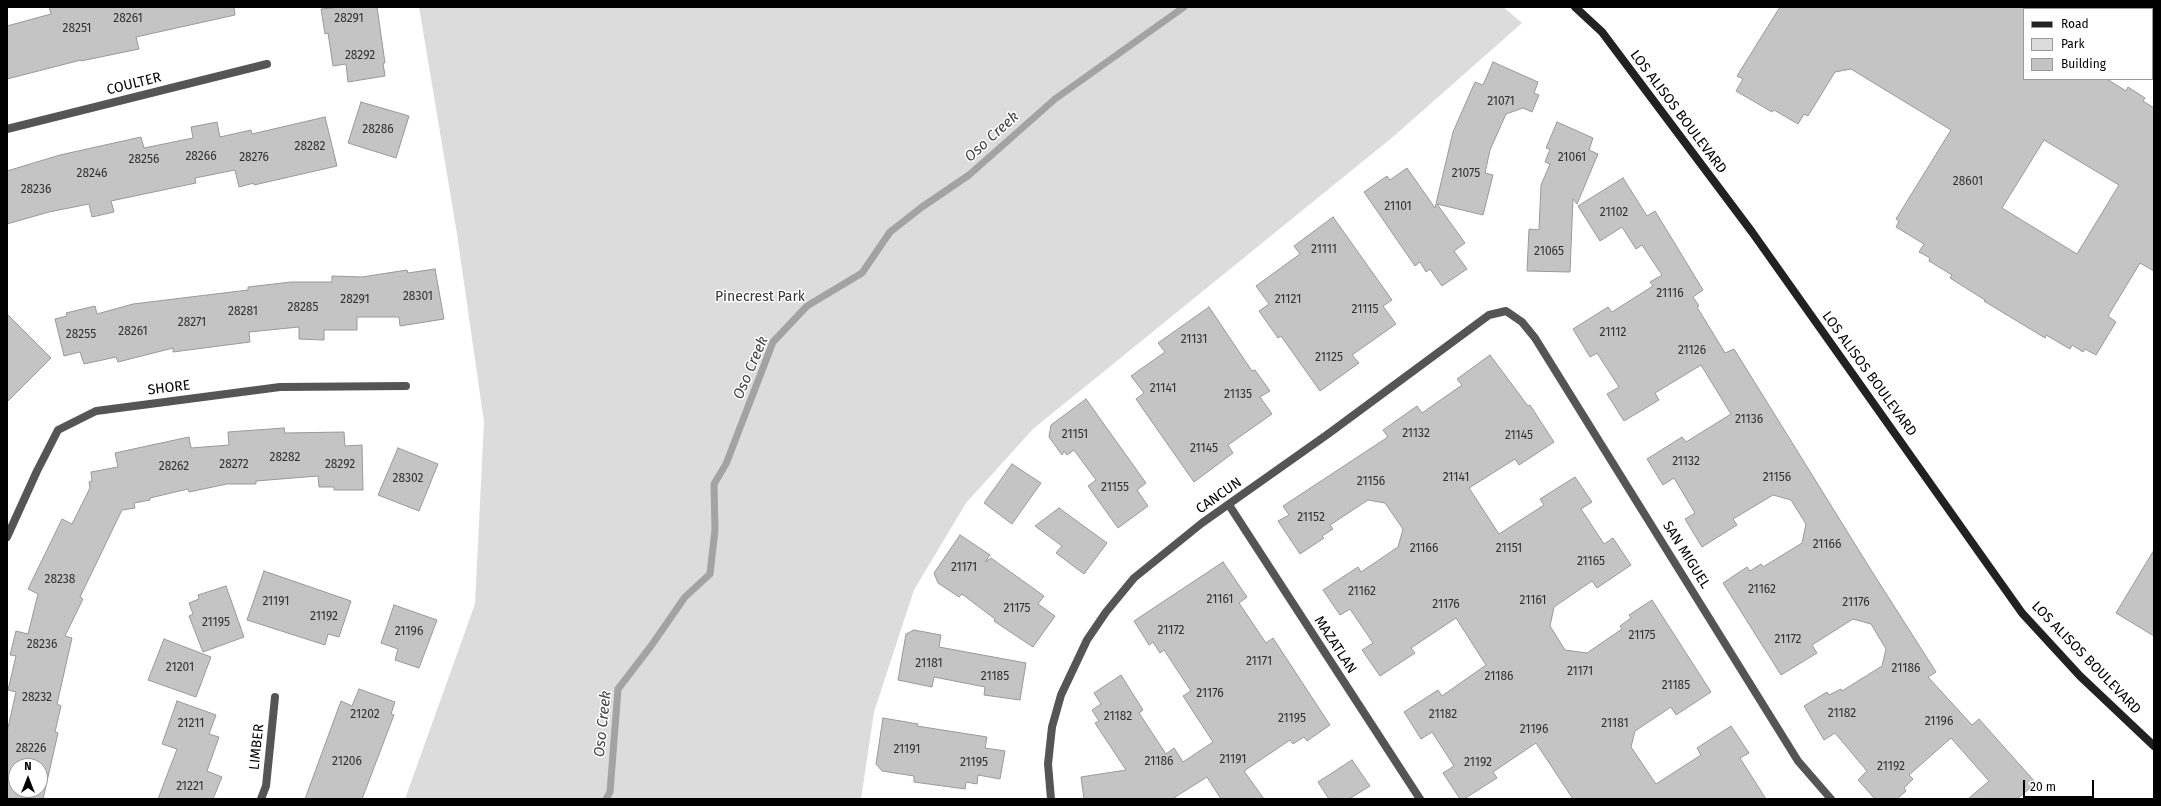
<!DOCTYPE html>
<html>
<head>
<meta charset="utf-8">
<style>
	body { margin:0 }
	#map { position:relative; width:2161px; height:806px; overflow:hidden; background:#fff; font-family:"Fira Sans",sans-serif }
	canvas { display:block }
	.frame { position:absolute; inset:0; border:8px solid #000; pointer-events:none }
	.legend { position:absolute; left:2023px; top:8px; width:130px; height:72px; box-sizing:border-box; background:#fff; border:1px solid #999; margin:0; padding:5px 7px; list-style:none; font-size:12px; color:#000 }
	.legend li { display:flex; align-items:center; gap:8px; height:20px }
	.legend b { width:20px; border:1px solid #999 }
	.north { position:absolute; left:8px; top:758px; width:40px; height:40px; box-sizing:border-box; background:#fff; border:1px solid #999; border-radius:50%; rotate:0deg; font-size:11px; font-weight:700; line-height:16px; text-align:center; color:#000 }
	.north::after { content:''; display:block; margin:auto; width:14px; height:18px; background:#000; clip-path:polygon(50% 0,100% 100%,50% 72%,0 100%) }
	.scale { position:absolute; left:2023px; top:780px; width:71px; height:18px; box-sizing:border-box; border:2px solid #000; border-top:0; padding-left:5px; font-size:12px; line-height:14px; white-space:nowrap; color:#000; -webkit-text-stroke:3px #fff; paint-order:stroke }
</style>
</head>
<body>
<div id="map">
<canvas width="2161" height="806"></canvas>
<div class="frame"></div>
<ul class="legend">
<li><b style="height:5px;background:#222"></b>Road</li>
<li><b style="height:11px;background:#dcdcdc"></b>Park</li>
<li><b style="height:11px;background:#c4c4c4"></b>Building</li>
</ul>
<div class="north">N</div>
<div class="scale">20 m</div>
</div>
<script>
const ctx = document.querySelector('canvas').getContext('2d');
ctx.lineJoin = 'round';
function fill(path, color) {
  ctx.fillStyle = color;
  ctx.fill(path, 'evenodd');
}
function shape(rows) {
  const path = new Path2D();
  for (const r of rows) {
    path.moveTo(r[0], r[1]);
    for (let i = 2; i < r.length; i += 2) path.lineTo(r[i], r[i + 1]);
  }
  return path;
}
function stroke(path, color, width, dash) {
  ctx.strokeStyle = color;
  ctx.lineWidth = width;
  ctx.lineCap = dash ? 'butt' : 'round';
  ctx.setLineDash(dash || []);
  ctx.stroke(path);
}
function write(font, color, halo, rows, align = 'center') {
  ctx.font = font + ' "Fira Sans",sans-serif';
  ctx.lineWidth = 3;
  ctx.setLineDash([]);
  ctx.textBaseline = 'middle';
  ctx.strokeStyle = halo;
  ctx.fillStyle = color;
  for (const [text, x, y, turn = 0] of rows) {
    ctx.save();
    ctx.translate(x, y);
    ctx.rotate((+turn || 0) * Math.PI / 180);
    ctx.textAlign = isNaN(turn) ? turn : align;
    if (halo) ctx.strokeText(text, 0, 0);
    ctx.fillText(text, 0, 0);
    ctx.restore();
  }
}
fill(shape([
	[419,7,1503,7,1522,23,1394,136,1033,429,966,503,914,590,874,712,861,799,405,799,475,604,484,422,457,234]
]), '#dcdcdc');
stroke(shape([
	[606,799,610,792,618,689,651,646,685,597,710,574,715,530,714,484,726,464,773,342,807,306,862,273,890,232,922,207,969,175,1055,99,1184,7]
]), '#a3a3a3', 7);
const building = shape([
	[49,7,234,7,235,15,136,37,139,49,81,61,81,60,7,79,7,26,51,14,49,7],
	[341,7,377,7,385,63,383,63,385,76,348,82,346,64,333,66,328,33,325,34,321,9,341,7],
	[1780,7,2024,7,2024,79,2107,79,2126,91,2128,87,2145,98,2143,101,2154,108,2154,271,2140,263,2108,316,2116,322,2096,355,2085,349,2083,352,2072,345,2070,349,2046,335,2045,338,1984,301,1985,300,1950,278,1952,275,1929,261,1930,258,1919,252,1924,244,1896,227,1899,221,1896,219,1951,130,1851,69,1835,72,1808,116,1804,114,1798,124,1774,110,1772,112,1736,91,1743,79,1737,76,1780,7],
	[2044,140,2119,185,2077,254,2002,208,2044,140],
	[1493,62,1538,82,1534,93,1539,95,1532,112,1523,108,1506,114,1490,150,1485,173,1493,175,1483,215,1437,204,1465,243,1454,251,1467,269,1442,286,1430,269,1426,272,1420,262,1415,266,1364,192,1387,176,1390,180,1407,168,1435,208,1453,132,1475,82,1483,85,1493,62],
	[361,102,409,116,396,158,348,143,361,102],
	[325,117,337,166,254,185,254,183,239,187,235,170,195,178,196,183,111,201,114,212,92,217,89,204,49,212,7,224,7,171,60,155,141,137,144,148,193,138,191,127,217,122,220,137,251,130,252,134,325,117],
	[1557,122,1593,138,1589,150,1598,154,1577,204,1573,199,1570,272,1527,271,1529,229,1539,230,1541,185,1550,164,1545,162,1550,149,1546,148,1557,122],
	[1623,178,1647,216,1655,211,1666,229,1703,290,1693,297,1699,306,1697,307,1725,353,1734,349,1871,570,1936,672,1928,677,1972,725,1979,719,2036,783,2017,799,1968,799,1989,781,1951,738,1909,775,1913,779,1904,788,1906,791,1897,799,1875,799,1858,780,1867,771,1835,733,1824,740,1804,706,1827,692,1829,695,1841,689,1842,691,1882,666,1886,649,1871,624,1853,619,1812,645,1817,653,1781,675,1723,583,1747,567,1750,571,1761,564,1763,567,1802,543,1806,524,1791,500,1773,495,1733,519,1737,525,1702,547,1685,519,1695,513,1674,478,1663,485,1647,459,1682,437,1686,442,1731,414,1701,365,1655,393,1659,400,1624,421,1607,394,1619,387,1597,353,1590,357,1573,329,1608,307,1612,312,1653,286,1650,282,1662,275,1642,245,1636,249,1622,227,1600,241,1578,206,1623,178],
	[1333,217,1392,300,1383,306,1396,324,1352,355,1359,363,1320,391,1281,336,1278,338,1259,311,1269,304,1256,286,1300,254,1294,246,1333,217],
	[435,269,444,319,400,326,399,317,357,317,357,330,324,330,324,340,299,339,299,327,249,332,250,342,173,352,173,348,118,362,116,357,84,364,80,352,64,356,55,319,67,316,66,313,95,306,97,314,133,304,248,290,248,287,291,282,332,282,332,276,362,277,407,270,408,273,435,269],
	[1209,307,1252,371,1255,370,1270,391,1260,397,1272,414,1228,445,1233,453,1194,482,1136,399,1144,393,1131,376,1165,352,1158,343,1209,307],
	[7,314,51,358,7,402,7,314],
	[1490,355,1528,406,1530,405,1554,442,1519,465,1515,459,1469,488,1499,534,1544,505,1540,499,1575,477,1592,502,1581,509,1604,544,1613,538,1631,565,1597,588,1592,581,1554,607,1550,626,1565,650,1587,653,1622,629,1620,626,1631,618,1629,615,1652,600,1711,692,1676,715,1671,707,1635,731,1631,747,1656,784,1701,755,1697,748,1731,726,1749,753,1740,758,1766,799,1573,799,1536,743,1493,772,1497,778,1464,799,1460,799,1443,773,1454,766,1432,732,1421,739,1404,712,1438,690,1442,696,1486,665,1456,618,1411,648,1415,653,1380,676,1362,650,1373,643,1350,609,1340,615,1323,590,1358,567,1361,572,1398,547,1403,529,1385,503,1368,500,1330,525,1333,529,1322,536,1324,538,1300,554,1278,521,1289,515,1283,506,1388,437,1383,430,1417,406,1422,413,1462,385,1457,379,1490,355],
	[1086,399,1146,483,1137,490,1148,506,1118,528,1088,486,1096,480,1074,450,1067,455,1064,451,1062,455,1049,437,1051,425,1086,399],
	[284,428,285,433,344,432,345,446,362,445,363,490,334,490,334,487,319,487,318,476,256,481,256,484,227,484,189,492,188,489,150,498,150,500,134,503,135,508,122,510,80,597,83,599,65,636,72,638,57,704,61,706,55,732,58,733,43,799,7,799,7,732,16,692,8,690,16,656,10,655,16,631,28,634,38,594,28,589,62,519,72,524,90,488,89,482,92,481,91,472,118,467,115,453,147,446,189,437,191,448,229,445,228,432,284,428],
	[16,766,40,766,40,790,16,790,16,766],
	[398,448,438,464,419,511,378,495,398,448],
	[1012,464,1041,483,1012,524,984,503,1012,464],
	[1059,508,1107,543,1084,574,1056,553,1062,546,1035,526,1059,508],
	[960,535,990,555,985,562,991,558,1044,596,1038,604,1055,616,1033,647,994,621,995,619,962,594,959,597,938,583,934,573,960,535],
	[2154,550,2154,636,2116,613,2154,550],
	[1223,562,1247,597,1239,603,1266,643,1273,638,1330,725,1307,741,1304,737,1293,744,1290,740,1244,771,1264,799,1221,799,1207,777,1172,799,1084,799,1081,777,1126,770,1095,723,1099,721,1092,710,1101,704,1094,693,1121,675,1143,710,1139,713,1166,754,1174,748,1183,762,1213,742,1183,696,1191,691,1164,650,1160,653,1153,642,1149,645,1134,621,1223,562],
	[264,571,351,601,339,637,328,634,325,645,247,620,264,571],
	[226,586,244,637,203,652,189,616,193,614,189,603,199,599,198,595,226,586],
	[394,605,437,620,419,668,395,660,398,649,381,643,394,605],
	[914,630,941,635,939,647,1026,663,1020,700,984,695,985,687,934,677,932,687,898,680,906,634,914,630],
	[164,639,211,657,196,697,148,680,164,639],
	[359,689,395,702,391,714,394,715,362,799,305,799,341,701,352,706,359,689],
	[177,701,216,715,209,734,219,737,207,771,222,777,213,799,158,799,177,749,162,744,177,701],
	[883,718,918,724,917,726,987,737,985,748,1005,751,1000,779,978,775,977,784,966,782,965,789,914,782,914,776,882,771,876,764,883,718],
	[1352,760,1370,786,1349,799,1329,799,1318,782,1352,760]
]);
fill(building, '#c4c4c4');
stroke(building, '#999', 1);
stroke(shape([
	[7,129,267,64],
	[1229,505,1420,799],
	[7,537,37,471,58,430,96,411,280,387,406,386],
	[261,799,266,786,275,697],
	[1051,799,1048,764,1052,727,1061,695,1087,640,1106,612,1134,578,1202,523,1328,434,1489,315,1506,311,1522,322,1535,338,1798,761,1831,799]
]), '#555', 8);
stroke(shape([
	[1575,7,1602,32,1752,232,2022,613,2080,676,2154,746]
]), '#222', 8);
write('12px', '#313131', null, [
	["28261",128,19],
	["28291",349,19],
	["28251",77,29],
	["28292",360,56],
	["21071",1501,102],
	["28286",378,130],
	["28282",310,147],
	["28266",201,157],
	["28276",254,158],
	["21061",1572,158],
	["28256",144,160],
	["28246",92,174],
	["21075",1466,174],
	["28601",1968,182],
	["28236",36,190],
	["21101",1398,207],
	["21102",1614,213],
	["21111",1324,250],
	["21065",1549,252],
	["21116",1670,294],
	["28301",418,297],
	["28291",355,300],
	["21121",1288,300],
	["28285",303,308],
	["21115",1365,310],
	["28281",243,312],
	["28271",192,323],
	["28261",133,332],
	["21112",1613,333],
	["28255",81,335],
	["21131",1194,340],
	["21126",1692,351],
	["21125",1329,358],
	["21141",1163,389],
	["21135",1238,395],
	["21136",1749,420],
	["21132",1416,434],
	["21151",1075,435],
	["21145",1519,436],
	["21145",1204,449],
	["28282",285,458],
	["21132",1686,462],
	["28272",234,465],
	["28292",340,465],
	["28262",174,467],
	["21141",1456,478],
	["21156",1777,478],
	["28302",408,479],
	["21156",1371,482],
	["21155",1115,488],
	["21152",1311,518],
	["21166",1827,545],
	["21166",1424,549],
	["21151",1509,549],
	["21165",1591,562],
	["21171",964,568],
	["28238",60,580],
	["21162",1762,590],
	["21162",1362,592],
	["21161",1220,600],
	["21161",1533,601],
	["21191",276,602],
	["21176",1856,603],
	["21176",1446,605],
	["21175",1017,609],
	["21192",324,617],
	["21195",216,623],
	["21172",1171,631],
	["21196",409,632],
	["21175",1642,636],
	["21172",1788,640],
	["28236",42,645],
	["21171",1259,662],
	["21181",929,664],
	["21201",180,668],
	["21186",1906,669],
	["21171",1580,672],
	["21185",995,677],
	["21186",1499,677],
	["21185",1676,686],
	["21176",1210,694],
	["28232",37,698],
	["21182",1842,714],
	["21202",365,715],
	["21182",1443,715],
	["21182",1118,717],
	["21195",1292,719],
	["21196",1939,722],
	["21211",191,724],
	["21181",1615,724],
	["21196",1534,730],
	["28226",31,749],
	["21191",907,750],
	["21191",1233,760],
	["21206",347,762],
	["21186",1159,762],
	["21195",974,763],
	["21192",1478,763],
	["21192",1891,767],
	["21221",190,787]
]);
write('14px', '#000', '#fff', [
	["COULTER",134,84,-14],
	["LOS ALISOS BOULEVARD",1678,112,53],
	["LOS ALISOS BOULEVARD",1869,374,54],
	["SHORE",169,388,-7],
	["CANCUN",1219,496,-35],
	["SAN MIGUEL",1686,555,58],
	["MAZATLAN",1335,645,57],
	["LOS ALISOS BOULEVARD",2086,658,46],
	["LIMBER",257,747,-84]
]);
write('14px', '#333', '#fff', [
	["Pinecrest Park",760,297]
]);
write('italic 15px', '#444', '#fff', [
	["Oso Creek",992,137,-42],
	["Oso Creek",751,368,-67],
	["Oso Creek",603,724,-84]
]);
</script>
</body>
</html>
